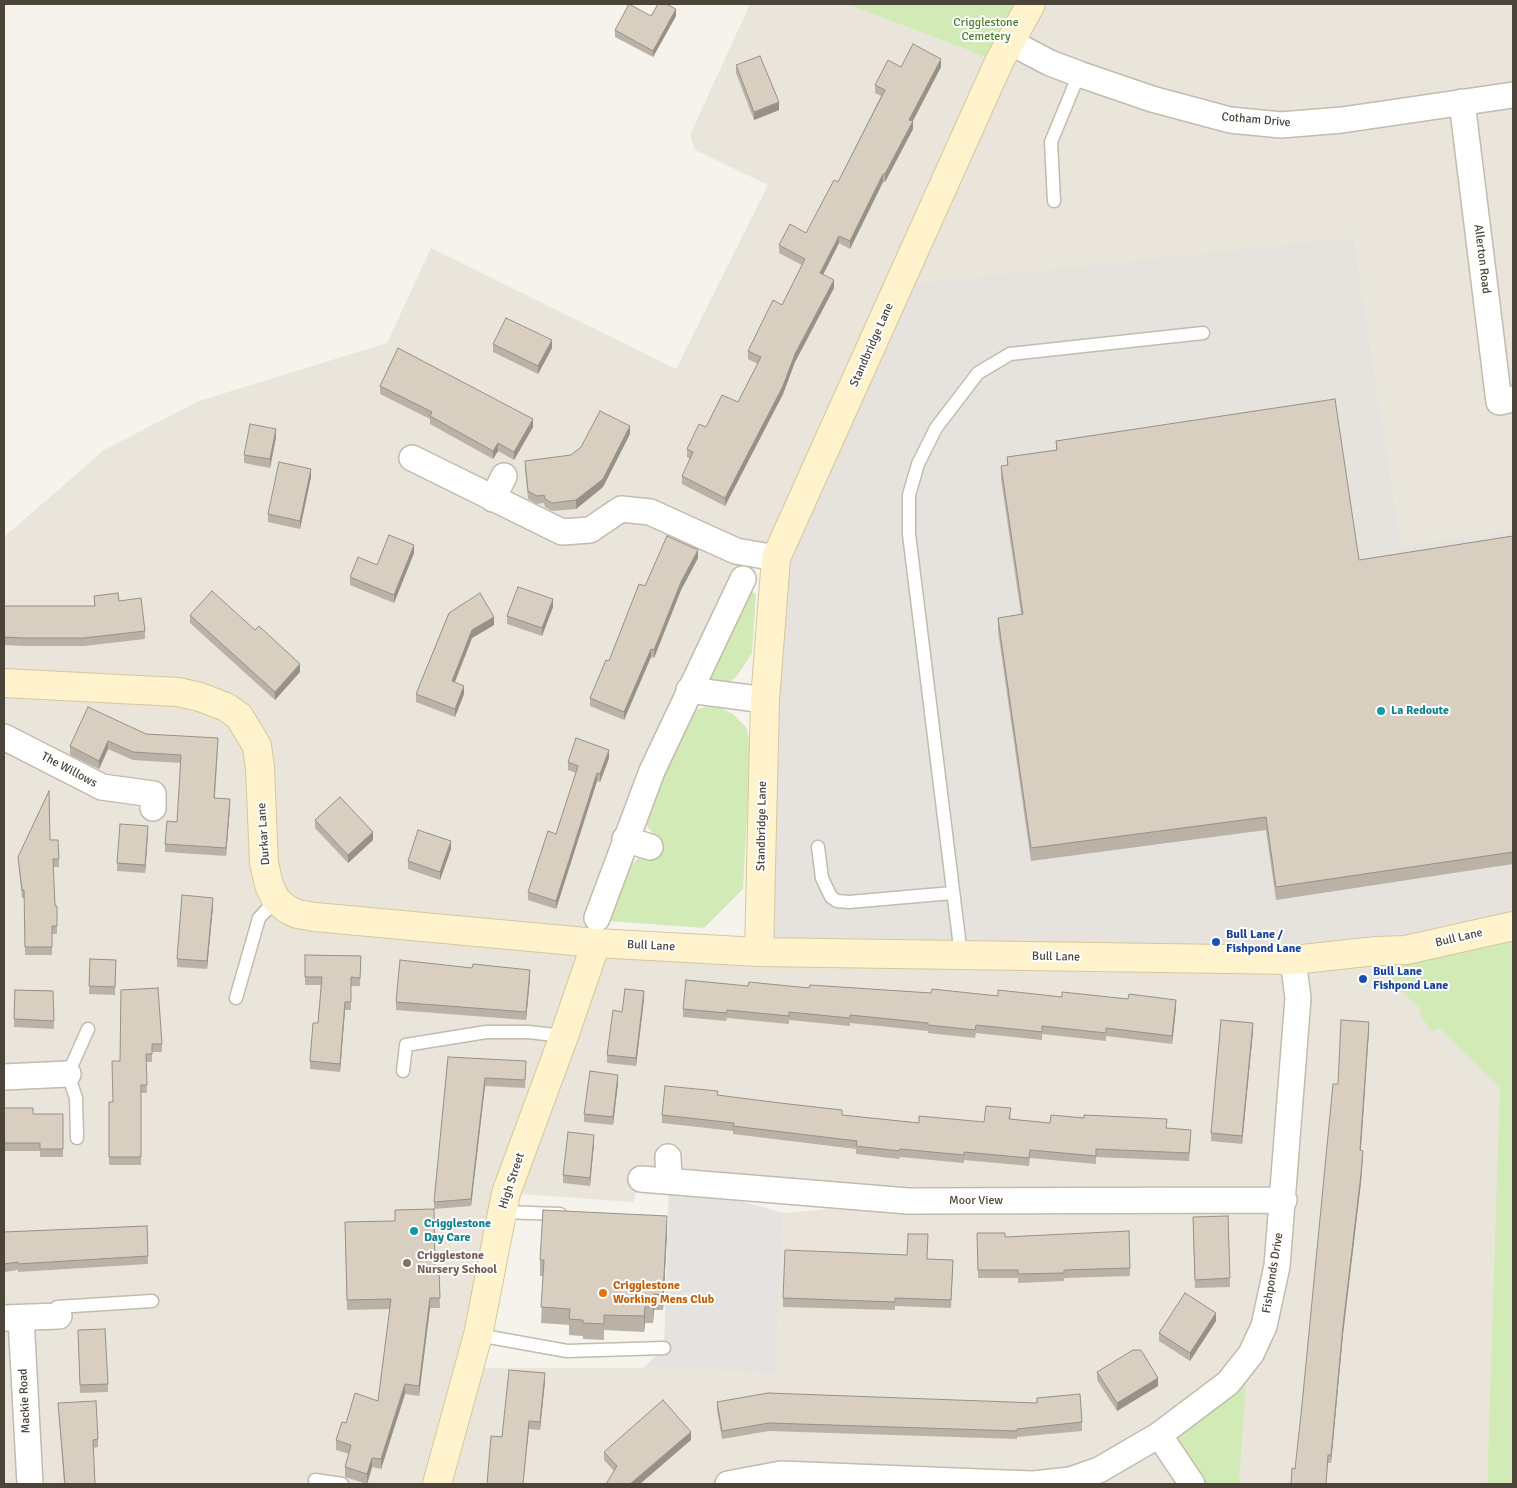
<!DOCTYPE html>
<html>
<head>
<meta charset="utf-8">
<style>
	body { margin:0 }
	#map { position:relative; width:1517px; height:1488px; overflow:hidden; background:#f6f3ec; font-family:Signika,sans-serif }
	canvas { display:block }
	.frame { position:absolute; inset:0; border:5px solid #4b4439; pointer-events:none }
</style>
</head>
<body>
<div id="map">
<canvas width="1517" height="1488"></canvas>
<div class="frame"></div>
</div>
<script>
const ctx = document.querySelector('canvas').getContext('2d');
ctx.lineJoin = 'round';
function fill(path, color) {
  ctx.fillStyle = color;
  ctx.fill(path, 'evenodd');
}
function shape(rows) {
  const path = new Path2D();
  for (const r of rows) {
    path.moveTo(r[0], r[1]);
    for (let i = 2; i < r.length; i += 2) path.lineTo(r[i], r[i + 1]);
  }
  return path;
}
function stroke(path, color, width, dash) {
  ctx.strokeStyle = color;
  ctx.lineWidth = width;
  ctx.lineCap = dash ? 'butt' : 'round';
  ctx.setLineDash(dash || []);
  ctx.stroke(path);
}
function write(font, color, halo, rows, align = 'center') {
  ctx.font = font + ' Signika,sans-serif';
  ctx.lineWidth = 4;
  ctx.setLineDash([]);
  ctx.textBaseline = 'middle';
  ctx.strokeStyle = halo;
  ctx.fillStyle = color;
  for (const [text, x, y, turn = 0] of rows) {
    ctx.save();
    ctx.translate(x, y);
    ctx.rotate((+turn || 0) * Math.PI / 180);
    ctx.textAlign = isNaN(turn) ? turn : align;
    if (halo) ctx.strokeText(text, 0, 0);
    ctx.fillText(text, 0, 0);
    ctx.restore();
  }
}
fill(shape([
	[750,4,847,4,999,62,1031,4,1513,4,1513,529,1402,546,1354,238,776,558,758,555,743,579,689,690,596,942,1376,951,1397,987,1501,1086,1487,1484,4,1484,4,537,104,450,199,401,387,343,431,248,676,369,768,185,695,150,690,135],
	[641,1180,904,1202,784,1213,776,1373,643,1368,470,1368,506,1193,633,1202]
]), '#eae5da');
fill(shape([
	[1354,238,1402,546,1513,529,1513,926,1406,950,759,952,776,558,898,286]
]), '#e6e2dd');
fill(shape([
	[847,4,1031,4,999,62],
	[750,591,756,594,752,653,737,676,723,686,708,684,707,674],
	[706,707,720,708,733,714,746,727,751,745,743,889,704,928,608,921,626,872,635,861,659,840,646,825,645,813,694,710],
	[1513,926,1513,1484,1487,1484,1500,1087,1439,1028,1432,1032,1419,1013,1422,1011,1397,987,1376,951],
	[1247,1366,1239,1484,1193,1484,1164,1437]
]), '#d2eab5');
fill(shape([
	[669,1181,784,1213,776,1373,643,1368,664,1348]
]), '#e5e3e0');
const lane = shape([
	[1054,201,1051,142,1079,74],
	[818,847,822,878,831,897,837,901,849,902,952,893],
	[961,955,909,534,909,495,918,464,936,428,978,373,1010,354,1203,333],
	[236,998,259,918,276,900],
	[403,1071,406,1045,486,1032,528,1032,564,1036],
	[77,1138,76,1098,68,1074,88,1029],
	[501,1212,560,1214],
	[53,1313,57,1307,152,1301],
	[478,1335,567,1351,664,1348],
	[315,1480,342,1484]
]);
const street = shape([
	[1010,42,1050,63,1079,74,1152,99,1230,120,1281,125,1342,120,1513,95],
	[1462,102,1499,402,1513,399],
	[412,458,562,532,590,530,621,509,650,512,736,551,776,558],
	[493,499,504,476],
	[689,690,765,700],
	[4,737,102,787,153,794,153,808],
	[625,839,650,847],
	[597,918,652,771,743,579],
	[4,1077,68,1074],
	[668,1157,669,1181],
	[641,1179,908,1201,1284,1200],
	[4,1318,59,1316],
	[21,1318,30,1484],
	[1159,1435,1192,1484],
	[728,1484,781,1474,1004,1483,1034,1484,1070,1480,1099,1470,1159,1435,1228,1383,1251,1354,1264,1326,1277,1266,1298,998,1293,960]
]);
const secondary = shape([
	[4,683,178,692,200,697,226,707,239,716,257,746,260,768,264,863,269,885,276,900,287,909,297,914,315,917,596,943,759,952,1293,960,1376,951,1406,950,1513,926],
	[759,952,765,700,776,558,999,62,1031,4],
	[437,1484,478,1335,506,1193,564,1036,596,943]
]);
stroke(lane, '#c2bbae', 15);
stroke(street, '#c2bbae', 28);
stroke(secondary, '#d6c79b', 30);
stroke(lane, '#fff', 12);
stroke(street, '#fff', 25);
stroke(secondary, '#fff3cd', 28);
fill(shape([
	[651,16,676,16,653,57,615,37,615,30],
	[736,65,779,110,754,120,736,73],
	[901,67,941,67,913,121,913,129,885,182,883,182,850,249,839,243,823,274,834,288,795,362,783,394,725,506,682,484,682,476,690,459,687,457,687,449,706,427,738,402,758,364,748,359,748,351,782,305,802,265,779,253,779,245,806,233,838,182,881,96,875,93,875,85],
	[493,344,552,348,538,374,493,352],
	[380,386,533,427,514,460,498,451,493,459,430,424,430,419,380,394],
	[630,434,603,487,576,509,552,511,545,507,544,503,537,504,528,499,525,469,525,461,571,455],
	[276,437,270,468,244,463,244,455],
	[1056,441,1359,560,1513,536,1513,864,1276,900,1266,830,1031,861,998,631,998,618,1021,614,1001,479,1001,466,1007,465,1007,457,1056,450],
	[311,477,300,529,268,522,268,514],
	[414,553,394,603,350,585,350,577,377,565],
	[698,558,681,590,654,658,651,657,624,720,590,706,590,698,609,661,645,586],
	[94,596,119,601,145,631,145,639,84,646,24,646,4,645,4,606,94,606],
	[553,607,542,636,507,624,507,616],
	[449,613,494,625,472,638,455,682,464,694,455,717,416,702,416,694],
	[190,615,300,672,275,700,190,623],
	[146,734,218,746,215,798,230,807,226,856,165,852,165,844,177,822,181,763,133,760,108,749,99,769,70,755,70,746],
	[609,758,600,782,597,781,556,909,528,900,528,892,556,834,576,773,568,770,568,762],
	[315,820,373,840,348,863,315,828],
	[148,834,145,873,117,871,117,863],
	[50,840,59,859,59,867,53,867,55,906,57,906,57,934,52,934,52,955,25,955,24,898,22,898,18,857],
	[451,849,440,880,408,869,408,861],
	[213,906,207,969,177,967,177,959],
	[305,955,361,956,360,986,351,986,351,1010,345,1010,340,1072,310,1069,310,1061,318,1023,321,985,305,985],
	[90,959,116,960,115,995,89,994],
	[472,968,530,978,526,1020,396,1010,396,1002],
	[748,986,998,996,1062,997,1176,1008,1172,1044,1106,1036,1106,1041,1042,1034,1042,1040,976,1033,975,1038,928,1033,928,1031,850,1023,850,1026,789,1020,789,1024,727,1018,726,1021,683,1017,683,1009],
	[15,990,53,991,54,1029,14,1027],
	[121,990,162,1044,162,1052,152,1052,152,1062,146,1062,147,1093,141,1093,141,1165,109,1165,109,1102,113,1102,120,1061],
	[644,999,636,1066,607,1063,607,1055,622,1012],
	[1369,1030,1361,1150,1363,1159,1361,1182,1343,1334,1331,1463,1328,1463,1326,1484,1291,1484,1295,1469],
	[1253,1031,1242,1144,1211,1141,1211,1133],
	[448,1057,526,1069,525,1088,485,1086,471,1206,434,1209,434,1202],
	[618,1083,613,1125,584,1122,584,1114],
	[718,1095,842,1115,919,1123,984,1122,1011,1116,1010,1119,1050,1123,1167,1128,1191,1138,1189,1161,1096,1157,1096,1164,1030,1158,1029,1166,964,1160,964,1163,900,1157,899,1159,856,1154,856,1149,733,1134,733,1131,662,1123,662,1115],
	[4,1108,33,1114,63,1114,63,1157,40,1157,40,1151,4,1151],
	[594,1143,590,1186,563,1183,563,1175],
	[1228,1216,1230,1287,1195,1288,1193,1225],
	[345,1222,435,1270,439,1269,440,1308,430,1308,419,1396,405,1394,381,1469,372,1467,367,1484,345,1477,345,1467,349,1454,336,1450,336,1440,346,1423,378,1401,390,1309,347,1310],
	[147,1226,148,1264,18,1272,18,1270,4,1272,4,1232],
	[667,1232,663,1310,654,1310,653,1323,645,1323,644,1332,604,1330,604,1340,583,1339,583,1336,569,1335,569,1325,541,1323,543,1276,540,1276,540,1260],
	[977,1233,1005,1237,1130,1268,1130,1276,1064,1278,1064,1281,1018,1283,1018,1278,978,1278],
	[927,1259,953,1268,951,1308,895,1306,895,1310,783,1307,783,1298],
	[1216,1321,1190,1361,1159,1341,1159,1333],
	[78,1338,108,1384,108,1392,80,1393],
	[1097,1372,1158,1386,1117,1411,1097,1380],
	[545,1381,540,1430,529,1429,502,1437],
	[717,1402,1082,1422,1082,1431,1017,1437,1017,1439,769,1431,722,1439,717,1410],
	[58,1403,98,1439,98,1447,93,1448,95,1484,64,1484],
	[691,1440,614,1471,604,1460,604,1452]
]), '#bab2a6');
fill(shape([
	[676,9,676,16,653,57,653,51],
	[941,59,941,67,909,128,909,120],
	[779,102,779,110,754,120,754,112],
	[913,121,913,129,885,182,885,174],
	[883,174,883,182,850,249,850,241],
	[839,236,839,243,820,281,820,273],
	[834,280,834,288,795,362,783,394,725,506,725,498,795,354],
	[552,340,552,348,538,374,538,366],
	[533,419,533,427,514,460,514,452],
	[630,426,630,434,603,487,576,509,576,500],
	[276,429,276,437,270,468,270,459],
	[498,443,498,451,493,459,493,451],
	[311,469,311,477,300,529,300,521],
	[414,545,414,553,394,603,394,595],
	[698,550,698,558,681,590,654,658,654,650,681,582],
	[553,599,553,607,542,636,542,628],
	[494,617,494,625,472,638,452,689,452,681,472,630],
	[651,649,651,657,624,720,624,712],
	[300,664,300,672,275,700,275,692],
	[464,686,464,694,455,717,455,709],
	[108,741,108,749,99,769,99,761],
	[609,750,609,758,600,782,600,774],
	[597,773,597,781,556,909,556,901],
	[230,799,230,807,226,856,226,848],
	[148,826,148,834,145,873,145,865],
	[373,832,373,840,348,863,348,855],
	[451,841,451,849,440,880,440,872],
	[213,898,213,906,207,969,207,961],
	[530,970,530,978,526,1020,526,1012],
	[644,991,644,999,636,1066,636,1058],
	[1176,1000,1176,1008,1172,1044,1172,1036],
	[345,1002,345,1010,340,1072,340,1064],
	[1369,1022,1369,1030,1360,1159,1360,1150],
	[1253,1023,1253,1031,1242,1144,1242,1136],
	[618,1075,618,1083,613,1125,613,1117],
	[485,1078,485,1086,471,1206,471,1199],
	[594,1135,594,1143,590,1186,590,1178],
	[1363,1151,1361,1182,1343,1334,1331,1463,1331,1455,1343,1326],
	[667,1216,667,1232,663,1310,663,1295],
	[654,1294,654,1310,653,1323,653,1307],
	[430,1298,430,1308,419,1396,419,1386],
	[645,1307,645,1323,644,1332,644,1316],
	[1216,1313,1216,1321,1190,1361,1190,1353],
	[545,1373,545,1381,540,1430,540,1422],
	[1158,1378,1158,1386,1117,1411,1117,1403],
	[405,1384,405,1394,381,1469,381,1459],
	[529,1421,529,1429,523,1484],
	[691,1432,691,1440,640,1484,630,1484],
	[372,1458,372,1467,367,1484,367,1474]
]), '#979187');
const building = shape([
	[629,4,651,16,658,4,666,4,676,9,653,51,615,30,629,4],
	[913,44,941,59,909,120,913,121,885,174,883,174,850,241,839,236,820,273,834,280,795,354,783,386,725,498,682,476,693,452,687,449,699,424,706,427,722,395,738,402,761,357,748,351,773,300,782,305,805,259,779,245,790,224,806,233,834,180,838,182,885,90,875,85,888,60,901,67,913,44],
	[760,56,779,102,754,112,736,65,760,56],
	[506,318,552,340,538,366,493,344,506,318],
	[398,348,533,419,514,452,498,443,493,451,430,416,432,412,380,386,398,348],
	[1335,399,1359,560,1513,536,1513,852,1276,887,1266,817,1031,848,998,618,1023,614,1001,466,1008,465,1007,457,1057,450,1056,441,1335,399],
	[600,411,630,426,603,479,576,500,552,503,545,499,544,495,537,496,528,491,525,461,571,455,581,447,600,411],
	[250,424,276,429,270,459,244,455,250,424],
	[279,462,311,469,300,521,268,514,279,462],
	[389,535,414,545,394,595,350,577,358,557,377,565,389,535],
	[667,536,698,550,681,582,654,650,651,649,624,712,590,698,606,660,609,661,639,584,645,586,667,536],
	[518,587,553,599,542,628,507,616,518,587],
	[212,591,255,630,259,626,300,664,275,692,190,615,212,591],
	[118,593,119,601,141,598,145,631,84,638,24,638,4,637,4,606,95,606,94,596,118,593],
	[480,593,494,617,472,630,452,681,464,686,455,709,416,694,449,613,480,593],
	[88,707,146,734,218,738,214,798,230,799,226,848,165,844,167,821,177,822,181,755,133,752,108,741,99,761,70,746,88,707],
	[576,738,609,750,600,774,597,773,556,901,528,892,548,831,556,834,578,766,568,762,576,738],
	[49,791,50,840,58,840,59,859,53,859,55,906,57,906,57,926,52,926,52,947,25,947,24,890,22,890,18,857,49,791],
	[340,797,373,832,348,855,315,820,340,797],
	[120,824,148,826,145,865,117,863,120,824],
	[418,830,451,841,440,872,408,861,418,830],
	[182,895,213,898,207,961,177,959,182,895],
	[305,955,361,956,360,978,351,977,351,1002,345,1002,340,1064,310,1061,313,1023,318,1023,322,977,305,977,305,955],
	[90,959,116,960,115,987,89,986,90,959],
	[400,960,472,968,473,964,530,970,526,1012,396,1002,400,960],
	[686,980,748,986,749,982,809,988,810,985,931,993,932,989,998,996,998,990,1062,997,1062,992,1128,999,1129,994,1176,1000,1172,1036,1106,1028,1106,1033,1042,1026,1042,1032,976,1025,975,1030,928,1025,928,1023,850,1015,850,1018,789,1012,789,1016,727,1010,726,1013,683,1009,686,980],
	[158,988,162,1044,152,1044,152,1054,146,1054,147,1085,141,1085,141,1157,109,1157,109,1102,113,1102,112,1061,120,1061,121,990,158,988],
	[625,989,644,991,636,1058,607,1055,613,1010,622,1012,625,989],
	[15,990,53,991,54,1021,14,1019,15,990],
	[1221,1020,1253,1023,1242,1136,1211,1133,1221,1020],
	[1341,1020,1369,1022,1360,1150,1363,1151,1361,1174,1343,1326,1331,1455,1328,1455,1326,1484,1291,1484,1292,1468,1295,1469,1302,1405,1333,1084,1338,1084,1341,1020],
	[448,1057,526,1061,525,1080,485,1078,471,1199,434,1202,448,1057],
	[590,1071,618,1075,613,1117,584,1114,590,1071],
	[665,1086,718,1091,717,1095,780,1103,842,1110,842,1115,919,1123,919,1116,984,1122,986,1106,1011,1108,1009,1119,1050,1123,1051,1115,1084,1118,1084,1115,1167,1119,1166,1128,1191,1130,1189,1153,1096,1149,1096,1156,1030,1150,1029,1158,964,1152,964,1155,900,1149,899,1151,856,1146,857,1141,733,1126,734,1123,662,1115,665,1086],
	[4,1108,33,1108,33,1114,63,1114,63,1149,40,1149,40,1143,4,1143,4,1108],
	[568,1132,594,1135,590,1178,563,1175,568,1132],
	[434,1209,435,1270,439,1269,440,1298,430,1298,419,1386,405,1384,381,1459,372,1458,367,1474,345,1467,351,1445,336,1440,342,1422,346,1423,355,1393,378,1401,391,1299,347,1300,345,1222,395,1221,395,1210,434,1209],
	[543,1210,667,1216,663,1295,654,1294,653,1307,645,1307,644,1316,604,1315,604,1324,583,1323,583,1320,569,1319,570,1309,541,1307,544,1260,540,1260,543,1210],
	[1228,1216,1230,1278,1195,1280,1193,1217,1228,1216],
	[147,1226,148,1256,18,1264,18,1262,4,1264,4,1232,147,1226],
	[1129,1231,1130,1268,1064,1270,1064,1273,1018,1274,1018,1270,978,1270,977,1233,1005,1233,1005,1237,1129,1231],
	[908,1234,928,1234,927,1259,953,1260,951,1300,895,1298,895,1302,783,1298,785,1250,907,1255,908,1234],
	[1185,1293,1216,1313,1190,1353,1159,1333,1185,1293],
	[105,1329,108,1384,80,1385,78,1330,105,1329],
	[1133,1350,1141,1350,1158,1378,1117,1403,1097,1372,1133,1350],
	[509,1370,545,1373,540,1422,529,1421,523,1484,487,1484,491,1436,502,1437,509,1370],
	[768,1393,1037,1403,1037,1398,1080,1394,1082,1422,1017,1429,1017,1431,769,1423,722,1431,717,1402,768,1393],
	[663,1400,691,1432,630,1484,606,1484,617,1466,604,1452,663,1400],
	[96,1401,98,1439,93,1440,95,1484,65,1484,58,1403,96,1401]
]);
fill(building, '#d8cfc1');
stroke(building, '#979187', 1);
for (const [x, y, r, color] of [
	[1381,711,5,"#0f9aa8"],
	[1216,942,5,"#1a4fb4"],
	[1363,979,5,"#1a4fb4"],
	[414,1231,5,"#0f9aa8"],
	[407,1263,5,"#8d6e63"],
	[603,1293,5,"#e8710a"]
]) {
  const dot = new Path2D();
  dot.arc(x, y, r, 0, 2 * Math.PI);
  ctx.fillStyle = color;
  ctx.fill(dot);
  stroke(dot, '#fff', 2);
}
write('12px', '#4a7f2a', '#fff', [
	["Crigglestone",986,23],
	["Cemetery",986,37]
]);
write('12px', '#4b4439', '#fff', [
	["Cotham Drive",1256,120,5],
	["Allerton Road",1482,259,83],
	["Standbridge Lane",872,345,-66],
	["The Willows",69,770,28],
	["Standbridge Lane",762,826,-89],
	["Durkar Lane",264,834,-94],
	["Bull Lane",1459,938,-13],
	["Bull Lane",651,946,3],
	["Bull Lane",1056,957,1],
	["High Street",512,1181,-72],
	["Moor View",976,1201],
	["Fishponds Drive",1273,1273,-81],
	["Mackie Road",25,1401,-93]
]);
write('bold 12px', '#0d838f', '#fff', [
	["La Redoute",1391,711],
	["Crigglestone",424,1224],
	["Day Care",424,1238]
], 'left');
write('bold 12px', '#164399', '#fff', [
	["Bull Lane /",1226,935],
	["Fishpond Lane",1226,949],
	["Bull Lane",1373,972],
	["Fishpond Lane",1373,986]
], 'left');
write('bold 12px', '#785e54', '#fff', [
	["Crigglestone",417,1256],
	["Nursery School",417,1270]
], 'left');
write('bold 12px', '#c56008', '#fff', [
	["Crigglestone",613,1286],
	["Working Mens Club",613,1300]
], 'left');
</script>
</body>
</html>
